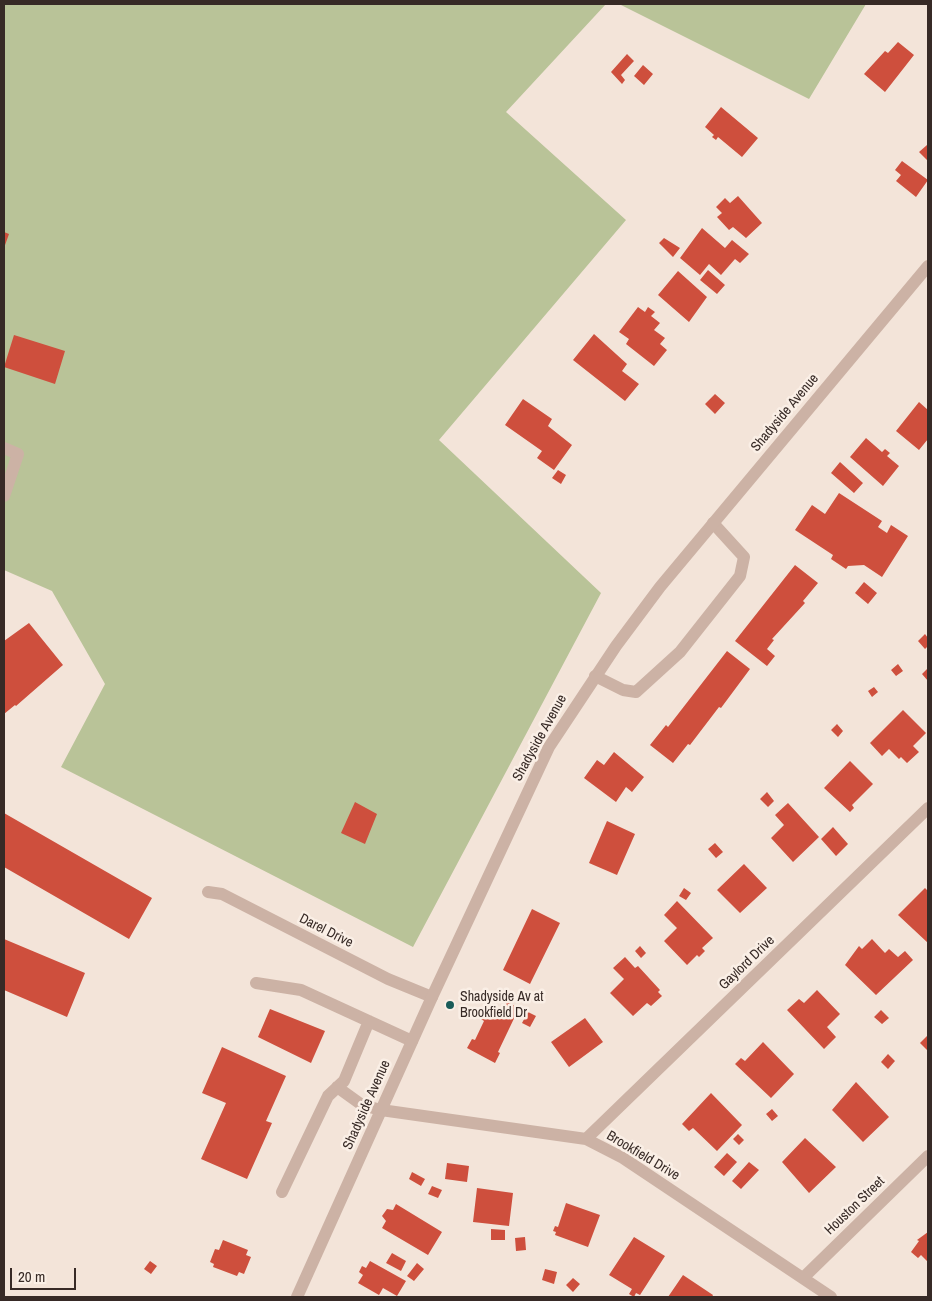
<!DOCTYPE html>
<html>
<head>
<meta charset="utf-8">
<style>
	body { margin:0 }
	#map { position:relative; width:932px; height:1301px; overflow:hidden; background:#f3e4d9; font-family:"Archivo Narrow",sans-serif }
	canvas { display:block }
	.frame { position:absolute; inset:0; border:5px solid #372a26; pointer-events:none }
	.scale { position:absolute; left:10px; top:1268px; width:66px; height:22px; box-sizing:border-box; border:2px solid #372a26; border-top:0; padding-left:6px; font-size:15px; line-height:18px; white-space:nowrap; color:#372a26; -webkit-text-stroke:4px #faefe6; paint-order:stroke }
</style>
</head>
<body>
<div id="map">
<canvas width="932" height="1301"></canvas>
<div class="frame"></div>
<div class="scale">20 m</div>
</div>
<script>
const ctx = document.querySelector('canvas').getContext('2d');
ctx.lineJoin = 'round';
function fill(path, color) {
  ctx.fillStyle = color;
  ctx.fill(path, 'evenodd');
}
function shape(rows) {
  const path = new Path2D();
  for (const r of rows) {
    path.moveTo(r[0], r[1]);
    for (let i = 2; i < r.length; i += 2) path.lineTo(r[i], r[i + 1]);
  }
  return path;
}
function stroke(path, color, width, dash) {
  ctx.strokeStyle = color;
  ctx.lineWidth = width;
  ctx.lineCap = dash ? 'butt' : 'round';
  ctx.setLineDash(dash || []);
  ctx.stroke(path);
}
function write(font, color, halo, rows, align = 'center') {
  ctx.font = font + ' "Archivo Narrow",sans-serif';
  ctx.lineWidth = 5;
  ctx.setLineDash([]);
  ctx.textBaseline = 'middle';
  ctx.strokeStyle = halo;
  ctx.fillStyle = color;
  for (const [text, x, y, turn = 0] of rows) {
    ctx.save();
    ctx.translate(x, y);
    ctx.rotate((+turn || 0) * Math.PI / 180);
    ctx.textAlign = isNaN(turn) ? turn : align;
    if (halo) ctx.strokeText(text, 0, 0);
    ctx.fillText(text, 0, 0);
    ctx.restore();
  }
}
fill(shape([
	[4,4,606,4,506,112,626,220,439,440,601,593,413,947,61,767,105,684,52,591,4,570],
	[619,4,866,4,809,99]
]), '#b9c398');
fill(shape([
	[898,42,914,55,885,92,864,74,885,51,888,53],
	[627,54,634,61,621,75,625,80,622,84,611,72],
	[643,65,653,74,644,85,634,76],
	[721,107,758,138,742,157,718,137,716,140,712,137,714,135,705,127],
	[927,145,928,146,928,161,919,152],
	[902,161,928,180,916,197,896,181,901,175,895,170],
	[738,196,762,223,746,238,733,227,729,230,717,217,722,213,716,207,725,198,730,203],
	[702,228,725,248,732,240,749,254,740,263,735,259,721,275,709,264,700,275,680,258],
	[4,232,9,234,4,248],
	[664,238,680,248,673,257,659,243],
	[708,270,725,285,717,294,700,280],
	[678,271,707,297,689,322,658,295],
	[638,307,645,312,648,307,655,312,651,316,660,323,654,330,665,338,660,344,667,350,654,366,626,344,629,339,619,332],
	[594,334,627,364,622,371,639,384,625,401,573,360],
	[14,335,65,351,55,384,4,367],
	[715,394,725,403,715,414,705,404],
	[523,399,552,419,548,426,572,445,554,470,537,458,542,451,505,425],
	[919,402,928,410,928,439,919,450,896,431],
	[866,438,882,452,885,449,890,453,887,456,899,466,883,486,850,457],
	[840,462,863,483,854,493,831,473],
	[558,470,566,475,561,484,552,478],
	[839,493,882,521,878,527,887,533,891,525,908,536,882,577,864,565,848,566,846,569,831,559,833,555,795,530,812,505,825,514],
	[795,565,818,583,803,601,805,603,772,639,774,640,767,649,775,656,767,666,735,641],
	[864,582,877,593,868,604,855,593],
	[29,623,63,665,16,706,15,705,4,714,4,641],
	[925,634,928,638,928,646,925,649,918,641],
	[727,651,750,669,721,708,719,707,690,745,688,744,673,763,650,745,666,725,668,727],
	[898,664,903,671,896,676,891,670],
	[928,668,928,681,922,674],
	[874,687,878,692,872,697,868,691],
	[903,710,926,733,913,746,919,752,907,763,901,757,899,759,889,749,882,756,870,743],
	[837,724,843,731,838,737,831,730],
	[614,752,644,777,632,792,626,787,616,802,584,778,597,760,604,765],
	[850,761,873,784,852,805,854,808,850,812,824,788],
	[767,792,774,801,768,807,760,799],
	[355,802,377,814,365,844,341,833],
	[788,803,819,837,793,862,771,838,784,825,775,815],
	[4,813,152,898,129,939,4,867],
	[607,821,635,834,617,875,589,863],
	[833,827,848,844,836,856,821,839],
	[715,843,723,852,716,858,708,849],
	[744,864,767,888,740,913,717,890],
	[684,888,691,893,686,900,679,896],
	[925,888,928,891,928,943,898,915],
	[677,901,713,938,702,948,705,951,699,957,697,955,687,965,664,941,677,928,664,915],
	[532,909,560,923,530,984,503,970],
	[4,939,85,973,67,1017,4,990],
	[872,939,885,953,889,949,898,957,905,951,913,960,876,995,845,965,859,946,862,949],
	[640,946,646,953,641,958,635,951],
	[625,957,635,968,638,966,660,990,658,992,662,996,651,1006,647,1003,633,1016,610,993,624,979,613,968],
	[817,990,840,1014,827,1027,836,1037,824,1049,787,1010,799,999,804,1003],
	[507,1002,519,1008,498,1052,500,1053,495,1063,467,1048,472,1039,475,1040,484,1021,481,1019,489,1003,503,1010],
	[270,1009,325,1031,311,1063,258,1037],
	[881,1010,889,1018,882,1024,874,1017],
	[528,1012,536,1016,530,1027,522,1023],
	[585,1018,603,1042,569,1067,551,1042],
	[928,1035,928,1051,920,1043],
	[763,1042,794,1074,771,1098,735,1064,741,1058,745,1061],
	[222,1047,286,1076,266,1121,272,1123,247,1179,201,1159,226,1103,202,1093],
	[888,1054,895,1061,888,1069,881,1062],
	[856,1082,889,1117,863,1142,832,1110],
	[711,1093,742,1125,717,1151,693,1128,689,1131,682,1124],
	[772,1109,778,1116,772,1121,766,1114],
	[738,1134,744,1140,739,1145,733,1139],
	[805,1138,836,1167,809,1193,782,1162],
	[727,1153,737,1162,724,1176,714,1167],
	[749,1162,759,1170,741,1189,732,1181],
	[447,1163,469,1166,467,1182,445,1179],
	[412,1172,425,1179,421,1186,409,1179],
	[432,1186,442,1190,438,1198,428,1194],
	[477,1188,513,1193,509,1226,473,1222],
	[566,1203,600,1215,588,1247,555,1235,556,1232,553,1231,555,1226,558,1227],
	[396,1204,442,1232,428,1255,382,1228,386,1221,382,1216,387,1209,393,1210],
	[491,1229,505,1230,505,1240,491,1240],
	[928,1232,928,1262,921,1255,918,1258,911,1252,919,1241,917,1240],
	[525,1237,526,1250,516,1251,515,1238],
	[634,1237,665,1256,640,1295,636,1293,634,1297,629,1294,632,1289,609,1275],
	[223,1240,248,1250,246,1255,251,1257,244,1274,239,1272,237,1276,213,1267,214,1264,210,1262,215,1249,219,1250],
	[392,1253,406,1261,401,1271,386,1263],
	[150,1261,157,1266,151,1274,144,1269],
	[370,1261,406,1281,397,1296,383,1288,379,1295,358,1283,363,1275,359,1272,362,1266,366,1268],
	[417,1263,424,1269,414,1281,407,1276],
	[545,1269,557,1272,554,1284,542,1280],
	[683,1275,713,1295,712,1297,668,1297],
	[573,1278,580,1284,573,1292,566,1285]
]), '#ce4f3d');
stroke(shape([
	[4,448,18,454,4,496],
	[595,676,623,690,636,692,680,652,740,576,744,557,713,523],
	[208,892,222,894,388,979,432,997],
	[256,983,301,990,412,1041],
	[337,1087,362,1105,381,1110],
	[282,1192,328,1096,344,1081,369,1021]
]), '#ccb2a5', 12);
stroke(shape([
	[381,1110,586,1139,623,1158,831,1297],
	[586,1139,928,808],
	[803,1278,928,1156]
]), '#ccb2a5', 12);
stroke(shape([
	[297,1297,432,997,549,747,616,646,660,587,928,266]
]), '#ccb2a5', 12);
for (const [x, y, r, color] of [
	[450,1005,5,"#195b58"]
]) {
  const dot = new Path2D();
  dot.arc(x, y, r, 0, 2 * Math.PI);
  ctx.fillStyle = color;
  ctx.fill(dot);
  stroke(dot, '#faefe6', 2);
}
write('14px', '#372a26', '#faefe6', [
	["Shadyside Avenue",785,413,-50],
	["Shadyside Avenue",540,738,-61],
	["Darel Drive",326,931,27],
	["Gaylord Drive",747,963,-44],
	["Shadyside Avenue",367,1105,-66],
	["Brookfield Drive",643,1156,31],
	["Houston Street",855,1206,-44]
]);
write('14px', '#372a26', '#faefe6', [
	["Shadyside Av at",460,997],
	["Brookfield Dr",460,1013]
], 'left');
</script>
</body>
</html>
